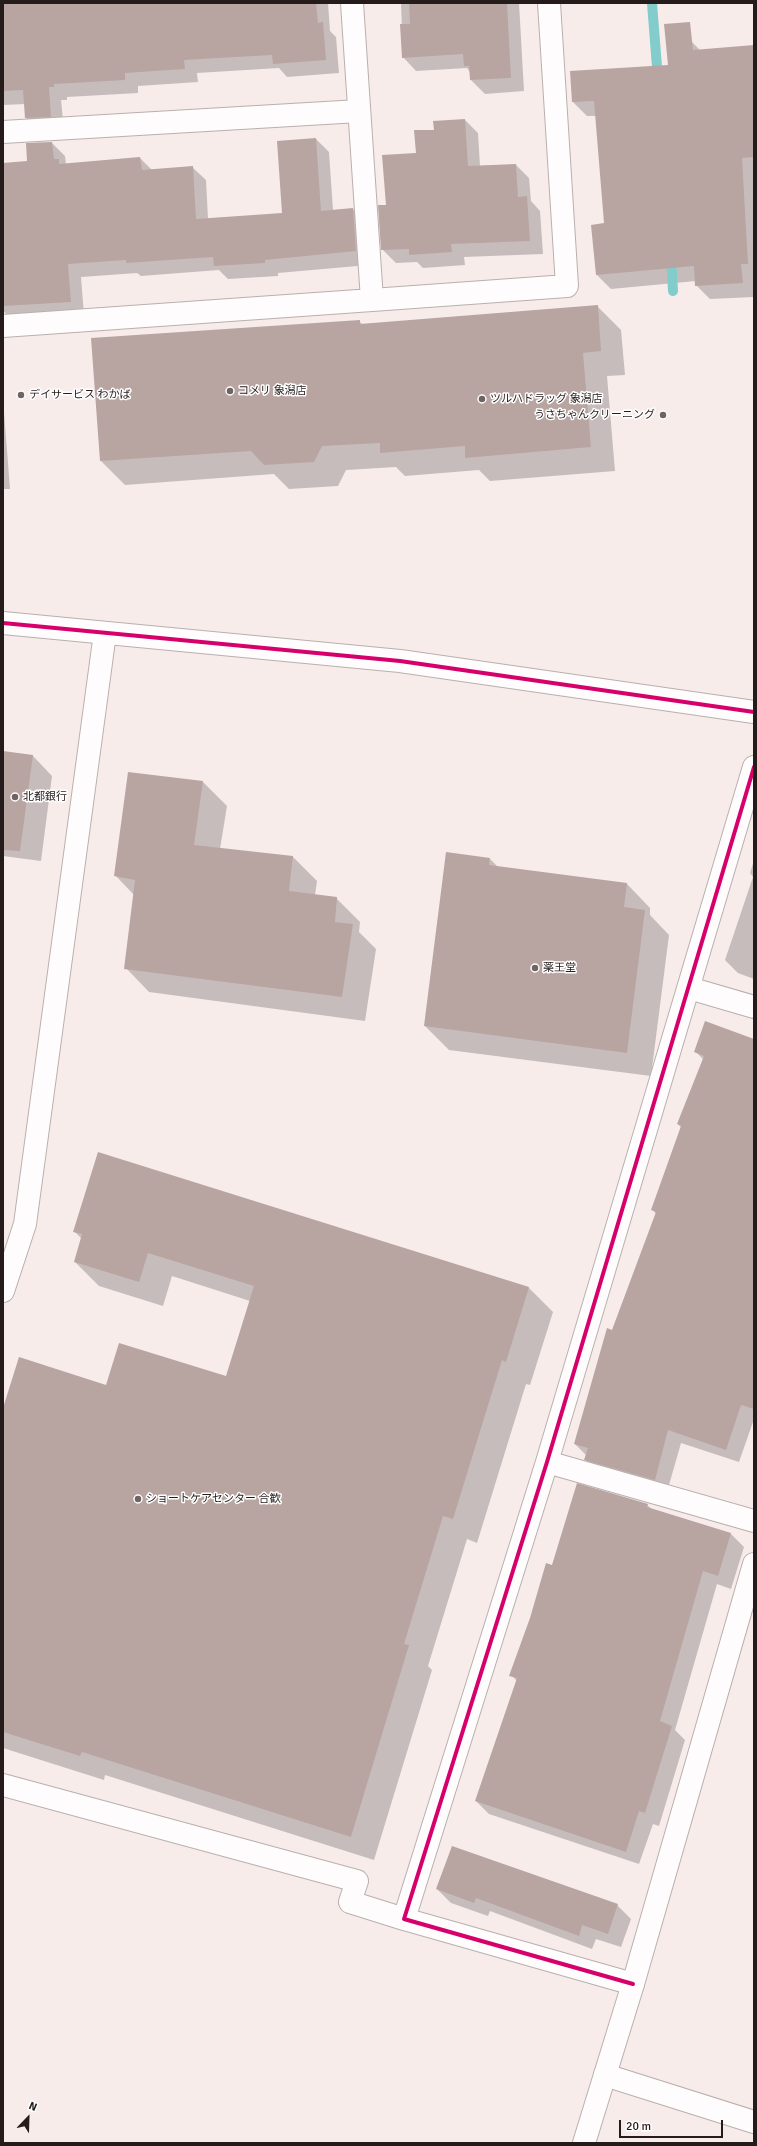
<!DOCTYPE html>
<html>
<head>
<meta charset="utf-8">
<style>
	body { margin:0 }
	#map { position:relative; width:757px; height:2146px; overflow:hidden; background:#f7ecea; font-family:Signika,sans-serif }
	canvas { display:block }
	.frame { position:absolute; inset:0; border:4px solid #241b1a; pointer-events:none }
	.north { position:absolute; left:8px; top:2098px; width:40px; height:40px; -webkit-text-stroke:3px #fff; paint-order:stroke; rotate:23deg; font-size:11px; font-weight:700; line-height:16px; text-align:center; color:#241b1a }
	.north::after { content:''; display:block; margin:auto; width:14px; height:18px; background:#241b1a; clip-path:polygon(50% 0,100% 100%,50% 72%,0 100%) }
	.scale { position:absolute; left:619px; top:2120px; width:104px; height:18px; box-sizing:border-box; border:2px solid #241b1a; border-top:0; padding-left:5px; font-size:12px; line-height:14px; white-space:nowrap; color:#241b1a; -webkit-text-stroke:3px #fff; paint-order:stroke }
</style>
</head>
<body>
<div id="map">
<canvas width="757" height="2146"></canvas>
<div class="frame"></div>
<div class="north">N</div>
<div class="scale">20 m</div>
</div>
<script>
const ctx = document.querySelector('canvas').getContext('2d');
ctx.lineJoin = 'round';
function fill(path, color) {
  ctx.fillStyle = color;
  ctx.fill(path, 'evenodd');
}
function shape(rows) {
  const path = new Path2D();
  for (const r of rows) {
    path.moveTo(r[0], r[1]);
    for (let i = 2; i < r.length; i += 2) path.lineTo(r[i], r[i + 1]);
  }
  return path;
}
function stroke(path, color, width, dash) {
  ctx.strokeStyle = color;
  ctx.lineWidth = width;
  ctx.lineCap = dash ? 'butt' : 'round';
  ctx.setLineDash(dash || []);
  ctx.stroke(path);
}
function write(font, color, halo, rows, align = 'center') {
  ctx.font = font + ' Signika,"Noto Sans JP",sans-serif';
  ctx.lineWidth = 3;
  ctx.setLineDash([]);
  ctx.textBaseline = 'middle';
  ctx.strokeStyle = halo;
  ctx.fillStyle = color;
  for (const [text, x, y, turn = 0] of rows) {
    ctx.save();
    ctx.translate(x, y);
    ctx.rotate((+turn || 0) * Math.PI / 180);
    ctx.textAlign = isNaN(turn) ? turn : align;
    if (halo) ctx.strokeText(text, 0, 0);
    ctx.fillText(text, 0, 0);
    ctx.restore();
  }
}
fill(shape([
	[3,3,328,3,330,31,336,37,339,73,287,77,279,68,197,73,198,82,138,86,138,93,67,97,67,100,61,100,64,130,39,131,26,118,25,104,3,105],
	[401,3,519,3,524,91,485,94,471,80,470,72,467,68,416,71,403,57],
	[692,42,701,51,754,46,754,297,710,299,696,285,696,281,611,289,597,275,605,224,596,116,587,116,573,102,571,72,669,66],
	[465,120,478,133,480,166,516,165,529,178,531,201,540,211,543,254,464,257,465,265,423,268,417,262,396,263,382,249,387,206,417,154,435,131],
	[316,139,329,152,333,210,353,209,366,222,369,265,278,273,278,276,228,279,219,270,141,276,137,273,81,277,84,315,12,319,3,311,3,178,28,162,52,143,65,156,66,164,140,158,152,170,192,167,206,180,208,219,284,214],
	[597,306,621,330,625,375,607,376,615,471,490,481,479,470,405,476,396,467,346,470,338,486,289,489,274,474,125,485,101,461,359,321,363,325],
	[3,399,10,489,3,489],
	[3,752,33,756,52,776,41,861,3,856],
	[203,782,227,806,220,849,293,857,317,881,315,895,336,898,360,922,359,932,376,949,365,1021,149,992,126,968,134,895,115,875],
	[490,859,498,867,627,884,650,908,650,915,669,935,651,1076,449,1050,425,1026],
	[754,860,754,979,738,973,725,960,753,877,750,873],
	[754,1040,754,1419,739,1462,681,1443,667,1492,598,1472,585,1459,586,1455,575,1444,612,1331,656,1214,652,1209,681,1127,678,1124,704,1060,695,1051],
	[98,1153,529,1288,553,1312,530,1385,526,1384,477,1543,467,1539,428,1666,432,1670,374,1860,105,1775,104,1780,3,1748,3,1411,107,1386,227,1377,250,1301,172,1276,163,1306,99,1286,75,1262,82,1239,74,1231],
	[647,1505,653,1510,731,1534,744,1547,731,1589,717,1584,675,1730,685,1740,659,1826,653,1824,639,1864,489,1814,476,1801,517,1681,511,1675,552,1566],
	[437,1889,617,1905,631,1919,621,1947,596,1939,592,1949,490,1911,488,1916,451,1903]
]), '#0003');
stroke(shape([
	[652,3,658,80],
	[671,255,673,291]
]), '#82cccb', 10);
fill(shape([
	[3,3,316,3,318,23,323,22,326,60,273,64,272,55,184,60,185,69,125,73,125,80,54,84,54,87,49,87,51,117,25,118,23,90,3,91],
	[409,3,507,3,511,78,470,80,469,66,464,66,463,54,402,58,400,24,410,24],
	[690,22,693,50,754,45,754,157,742,158,748,264,741,264,743,283,695,286,694,266,596,275,591,225,604,223,594,101,572,102,570,71,668,65,664,24],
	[465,119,468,166,516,164,518,197,527,196,530,241,451,244,452,252,409,255,409,249,381,250,378,205,386,205,382,155,416,153,414,130,434,130,433,121],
	[316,138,321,211,353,208,356,251,265,260,265,263,214,266,213,257,126,263,126,260,68,264,71,302,3,306,3,163,27,161,26,143,52,142,54,159,59,159,59,164,140,157,142,170,193,166,196,219,282,213,277,141],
	[598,305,601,351,583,353,591,447,465,458,465,446,380,453,380,443,322,446,314,462,264,465,251,451,100,461,91,338,360,320,360,324],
	[3,751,33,755,20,851,3,850],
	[128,772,203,781,194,845,293,856,289,891,337,897,335,922,353,924,342,997,124,969,135,880,114,876],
	[446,852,490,858,489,865,627,883,624,907,645,910,627,1053,424,1026],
	[705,1021,754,1039,754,1409,741,1405,726,1450,668,1430,655,1480,584,1460,588,1448,574,1444,607,1328,612,1330,656,1212,651,1210,681,1126,677,1124,704,1056,694,1052],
	[98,1152,529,1287,506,1362,502,1360,453,1519,443,1516,404,1644,409,1645,351,1837,82,1752,80,1756,3,1732,3,1408,19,1357,106,1385,119,1343,226,1376,254,1286,148,1253,139,1282,74,1262,82,1234,73,1232],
	[577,1483,648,1504,647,1507,731,1533,718,1576,703,1571,660,1721,672,1726,645,1813,639,1811,626,1852,475,1801,517,1678,509,1676,530,1618,546,1563,552,1565],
	[452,1846,618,1904,608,1934,582,1925,579,1936,476,1898,474,1903,436,1889]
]), '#b8a4a1');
const street = shape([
	[3,132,359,111],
	[372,300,567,286,549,3],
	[3,326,372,300,352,3],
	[689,988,754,1007],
	[3,1291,25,1224,105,633],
	[547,1462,754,1521],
	[3,1785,357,1881,350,1902,404,1919],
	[633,1984,404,1919,547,1462,754,767],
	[605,2075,754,2122]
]);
const secondary = shape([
	[3,623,400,661,754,712],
	[584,2143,633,1984,754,1564]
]);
stroke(street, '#b9b0ae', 24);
stroke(secondary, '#b9b0ae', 24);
stroke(street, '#fefcfc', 22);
stroke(secondary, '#fefcfc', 22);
stroke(shape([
	[3,623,400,661,754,712],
	[633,1984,404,1919,547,1462,754,767]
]), '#d6006c', 4);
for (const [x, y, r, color] of [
	[230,391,4,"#6e6463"],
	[21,395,4,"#6e6463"],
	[482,399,4,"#6e6463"],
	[663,415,4,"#6e6463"],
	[15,797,4,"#6e6463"],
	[535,968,4,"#6e6463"],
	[138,1499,4,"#6e6463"]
]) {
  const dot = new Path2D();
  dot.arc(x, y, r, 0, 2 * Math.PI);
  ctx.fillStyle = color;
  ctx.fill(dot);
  stroke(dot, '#fff', 1.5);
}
write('11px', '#241b1a', '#fff', [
	["コメリ 象潟店",238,391],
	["デイサービス わかば",29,395],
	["ツルハドラッグ 象潟店",490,399],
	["うさちゃんクリーニング",655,415,"right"],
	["北都銀行",23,797],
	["薬王堂",543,968],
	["ショートケアセンター 合歓",146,1499]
], 'left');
</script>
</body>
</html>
